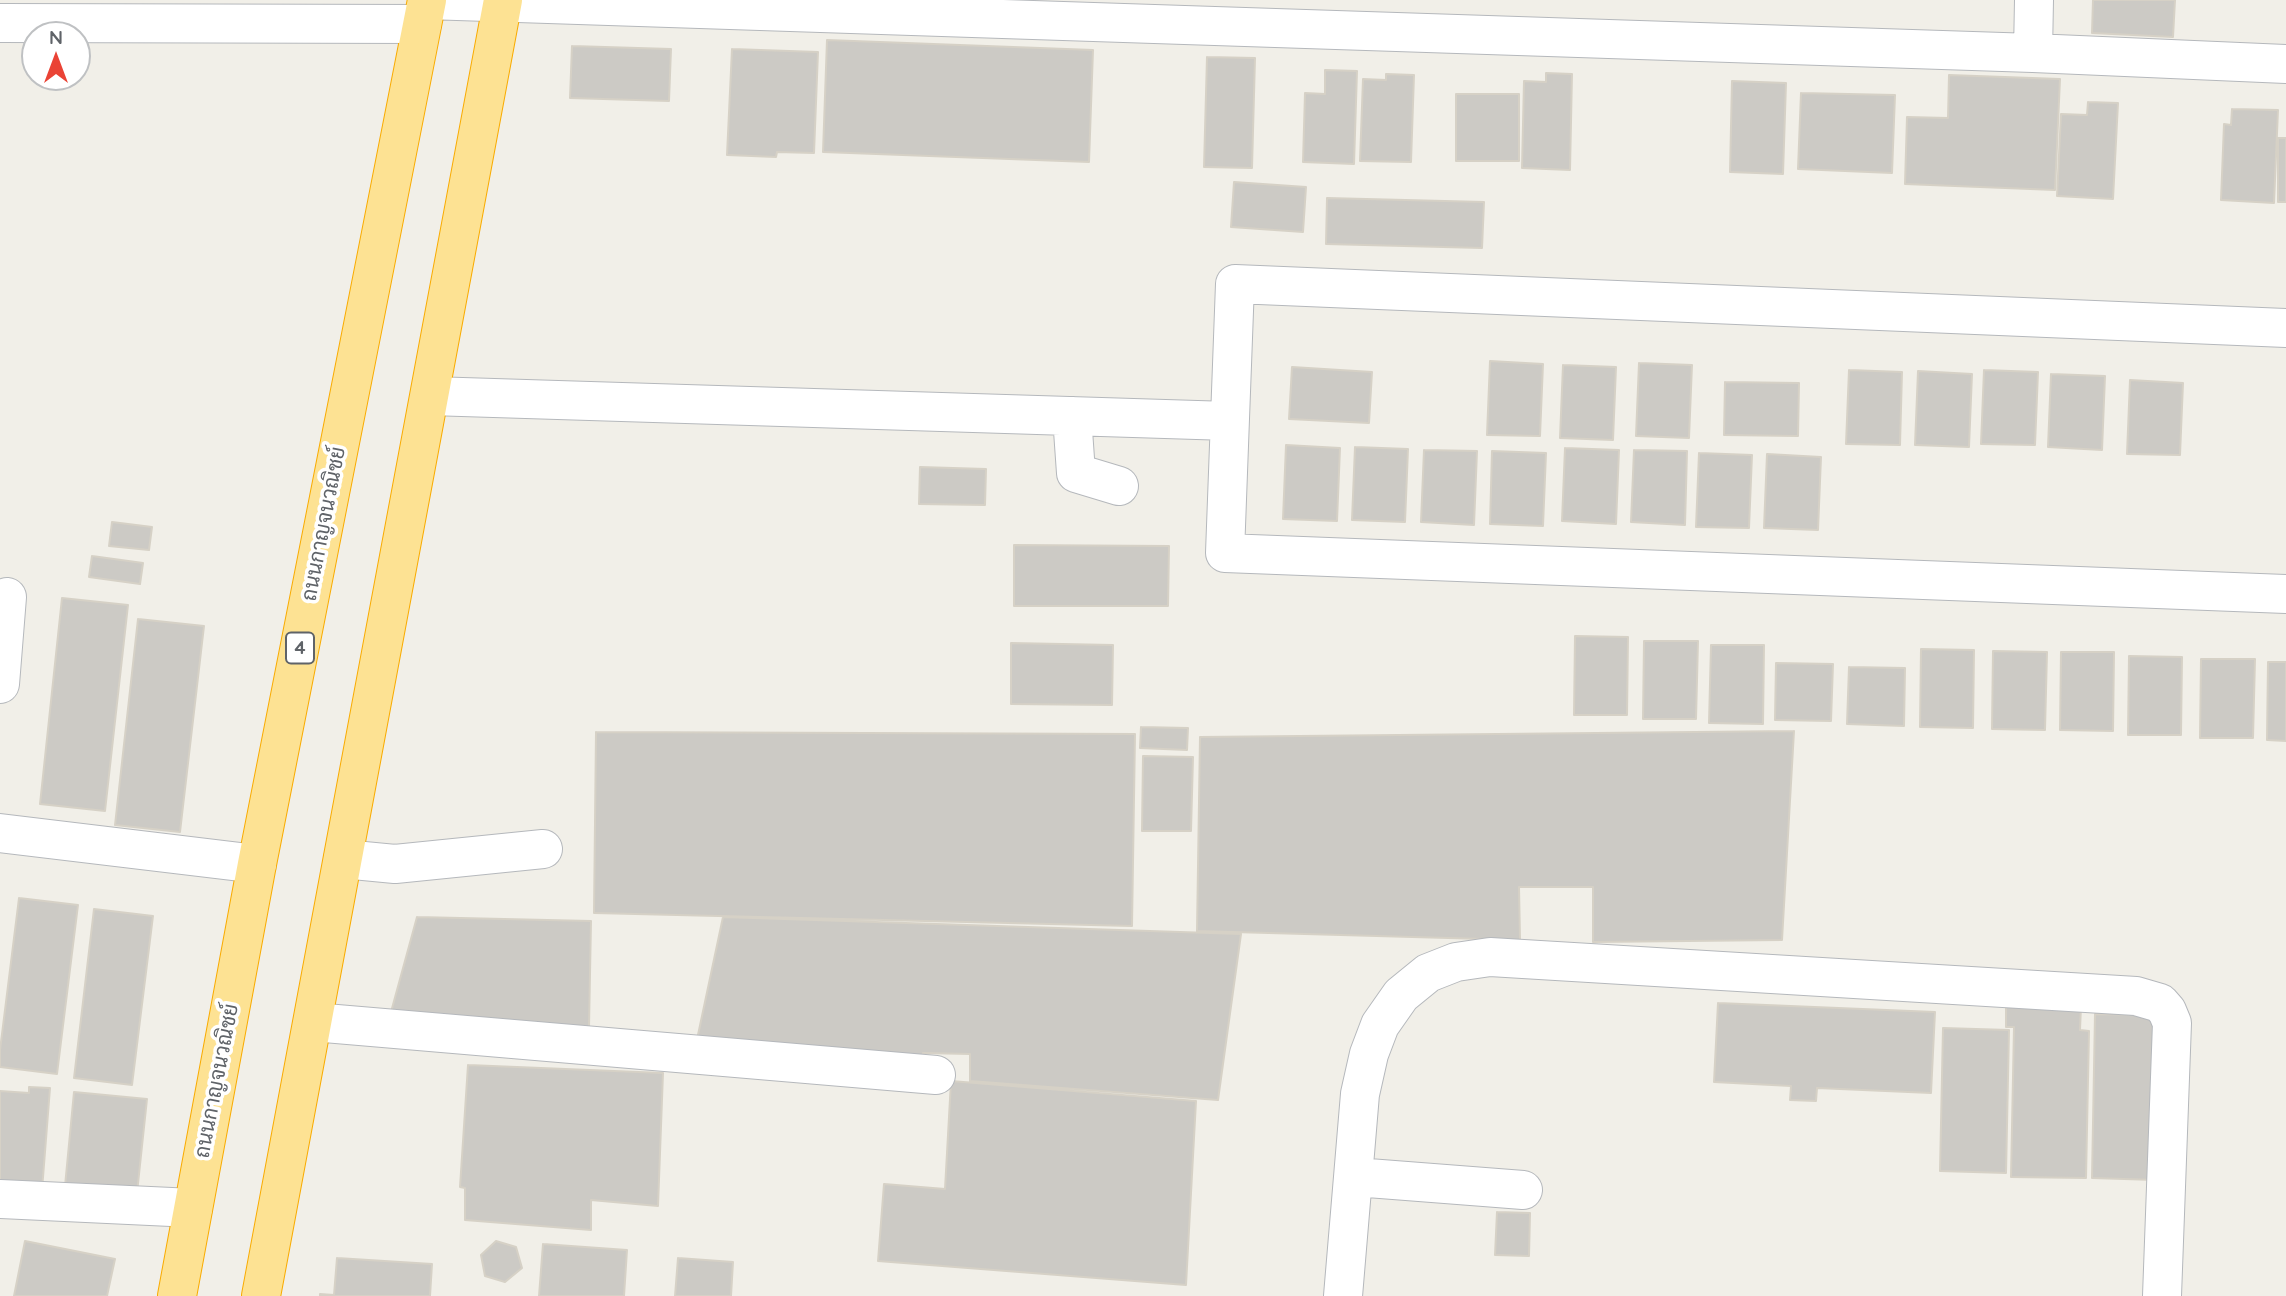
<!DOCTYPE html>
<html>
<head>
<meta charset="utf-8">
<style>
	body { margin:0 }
	#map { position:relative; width:2286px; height:1296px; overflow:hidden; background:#f1efe8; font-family:Quicksand,sans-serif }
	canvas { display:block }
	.north { position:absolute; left:21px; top:21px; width:70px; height:70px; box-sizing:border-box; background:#fff; border:2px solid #bfc1c3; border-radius:50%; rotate:0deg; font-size:19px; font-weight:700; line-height:28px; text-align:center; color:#5f6368 }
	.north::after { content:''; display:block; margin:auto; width:24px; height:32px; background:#ea4335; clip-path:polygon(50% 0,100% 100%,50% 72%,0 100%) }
</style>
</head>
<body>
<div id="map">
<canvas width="2286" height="1296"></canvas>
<div class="north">N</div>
</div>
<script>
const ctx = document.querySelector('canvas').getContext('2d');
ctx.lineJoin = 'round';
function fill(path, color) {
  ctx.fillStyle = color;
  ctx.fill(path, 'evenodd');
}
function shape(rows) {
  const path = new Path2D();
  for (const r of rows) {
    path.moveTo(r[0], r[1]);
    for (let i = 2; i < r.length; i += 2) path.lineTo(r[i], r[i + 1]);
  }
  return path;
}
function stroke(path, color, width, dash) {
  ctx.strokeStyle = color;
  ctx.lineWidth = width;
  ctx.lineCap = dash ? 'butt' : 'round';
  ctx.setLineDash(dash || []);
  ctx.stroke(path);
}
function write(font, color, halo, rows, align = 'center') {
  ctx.font = font + ' Quicksand,Sarabun,sans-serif';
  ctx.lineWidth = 7;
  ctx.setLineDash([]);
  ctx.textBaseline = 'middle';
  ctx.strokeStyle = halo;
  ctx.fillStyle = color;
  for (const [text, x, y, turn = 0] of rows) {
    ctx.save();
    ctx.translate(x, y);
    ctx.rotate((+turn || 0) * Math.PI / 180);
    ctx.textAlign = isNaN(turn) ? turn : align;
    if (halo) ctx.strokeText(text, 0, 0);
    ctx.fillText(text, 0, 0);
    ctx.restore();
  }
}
const building = shape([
	[2093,0,2175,0,2173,37,2092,33,2093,0],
	[827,40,1093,50,1089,162,823,152,827,40],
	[572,46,671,49,669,101,570,98,572,46],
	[732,49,818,52,814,153,777,152,776,157,727,155,732,49],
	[1207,57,1255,58,1252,168,1204,167,1207,57],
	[1325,70,1357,71,1354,164,1303,162,1305,93,1325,94,1325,70],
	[1546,73,1572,74,1570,170,1522,168,1524,81,1546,82,1546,73],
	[1386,74,1414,75,1411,162,1360,161,1363,79,1386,80,1386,74],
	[1949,75,2060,79,2055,190,1905,184,1907,117,1948,118,1949,75],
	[1732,81,1786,83,1783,174,1730,172,1732,81],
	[1801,93,1895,95,1892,173,1798,169,1801,93],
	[1456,94,1519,94,1519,161,1456,161,1456,94],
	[2088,102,2118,103,2113,199,2057,196,2061,114,2087,115,2088,102],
	[2232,109,2278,110,2274,203,2221,200,2224,124,2231,125,2232,109],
	[2278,138,2286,138,2286,202,2278,202,2278,138],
	[1234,182,1306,187,1303,232,1231,227,1234,182],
	[1327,198,1484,202,1482,248,1326,244,1327,198],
	[1490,361,1543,364,1540,436,1487,435,1490,361],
	[1639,363,1692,365,1689,438,1636,436,1639,363],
	[1563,365,1616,367,1613,440,1560,438,1563,365],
	[1292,367,1372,372,1369,423,1289,419,1292,367],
	[1849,370,1902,372,1900,445,1846,444,1849,370],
	[1984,370,2038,372,2035,445,1981,444,1984,370],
	[1918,371,1972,374,1969,447,1915,445,1918,371],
	[2051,374,2105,376,2102,450,2048,447,2051,374],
	[2130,380,2183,383,2180,455,2127,454,2130,380],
	[1725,382,1799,383,1798,436,1724,435,1725,382],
	[1286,445,1340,448,1337,521,1283,519,1286,445],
	[1355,447,1408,449,1405,522,1352,520,1355,447],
	[1565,448,1619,450,1616,524,1562,521,1565,448],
	[1424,450,1477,451,1474,525,1421,522,1424,450],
	[1634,450,1687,451,1685,525,1631,522,1634,450],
	[1492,451,1546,453,1543,526,1490,524,1492,451],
	[1699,453,1752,455,1749,528,1696,527,1699,453],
	[1767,454,1821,457,1818,530,1764,528,1767,454],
	[920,467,986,469,985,505,919,504,920,467],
	[112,522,152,527,149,550,109,546,112,522],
	[1014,545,1169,546,1168,606,1014,606,1014,545],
	[92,556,143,563,140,584,89,577,92,556],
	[62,598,128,605,105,811,40,804,62,598],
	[138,619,204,626,180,832,115,825,138,619],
	[1575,636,1628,637,1627,715,1574,715,1575,636],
	[1644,641,1698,641,1696,719,1643,719,1644,641],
	[1011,643,1113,645,1112,705,1011,704,1011,643],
	[1711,645,1764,645,1763,724,1709,723,1711,645],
	[1921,649,1974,650,1973,728,1920,727,1921,649],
	[1993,651,2047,652,2045,730,1992,729,1993,651],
	[2061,652,2114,652,2113,731,2060,730,2061,652],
	[2129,656,2182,657,2181,735,2128,735,2129,656],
	[2201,659,2255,659,2253,738,2200,738,2201,659],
	[2268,662,2286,662,2286,741,2267,740,2268,662],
	[1776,663,1833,664,1831,721,1775,720,1776,663],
	[1849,667,1905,668,1904,726,1847,724,1849,667],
	[1141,727,1188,728,1187,750,1140,748,1141,727],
	[1794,731,1782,940,1593,942,1593,887,1519,887,1520,940,1197,931,1200,737,1794,731],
	[596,732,1135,734,1132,926,594,913,596,732],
	[1143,756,1193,757,1191,831,1142,831,1143,756],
	[19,898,78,905,57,1074,0,1067,0,1050,19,898],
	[94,909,153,916,132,1085,74,1078,94,909],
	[417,917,591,921,589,1027,388,1023,417,917],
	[723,917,1241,934,1218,1100,970,1081,970,1054,923,1053,922,1066,695,1049,723,917],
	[1718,1003,1935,1012,1931,1093,1817,1088,1816,1101,1790,1100,1791,1086,1714,1082,1718,1003],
	[2006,1005,2081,1006,2080,1030,2089,1031,2086,1178,2011,1177,2014,1027,2006,1027,2006,1005],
	[2095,1014,2159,1015,2156,1180,2092,1178,2095,1014],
	[1943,1028,2009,1030,2006,1173,1940,1171,1943,1028],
	[468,1065,663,1073,658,1206,591,1200,591,1230,465,1220,465,1188,460,1187,468,1065],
	[951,1081,1196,1101,1186,1285,878,1261,884,1184,945,1189,951,1081],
	[29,1087,50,1088,42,1190,0,1187,0,1091,29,1093,29,1087],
	[74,1092,147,1099,137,1193,65,1186,74,1092],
	[1497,1212,1530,1213,1529,1256,1495,1255,1497,1212],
	[25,1241,115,1259,107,1296,14,1296,25,1241],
	[496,1241,516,1247,522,1268,505,1282,485,1276,481,1255,496,1241],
	[543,1244,627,1250,624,1296,539,1296,543,1244],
	[337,1258,432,1264,430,1296,320,1296,320,1294,334,1295,337,1258],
	[678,1258,733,1262,731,1296,675,1296,678,1258]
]);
fill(building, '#cccac5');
stroke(building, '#d6d1c6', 2);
const minor = shape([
	[427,0,2033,53,2286,64],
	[0,23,422,24],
	[2033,53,2034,0],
	[2286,328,1235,284,1225,553,2286,594],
	[430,396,1229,421],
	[1072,416,1076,473,1119,486],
	[0,684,7,597],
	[0,833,257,864],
	[343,859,395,864,543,849],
	[313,1022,936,1075],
	[1355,1177,1523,1190],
	[0,1199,193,1208],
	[1343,1296,1360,1094,1369,1054,1380,1025,1401,995,1428,973,1456,962,1490,957,2136,996,2160,1003,2167,1011,2172,1023,2162,1296]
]);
const highway = shape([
	[177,1296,257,864,427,0],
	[261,1296,503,0]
]);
stroke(minor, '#b5b8bc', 40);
stroke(highway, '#f9ab00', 40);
stroke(minor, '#fff', 38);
stroke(highway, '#fde293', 38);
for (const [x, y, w] of [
	[300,648,28]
]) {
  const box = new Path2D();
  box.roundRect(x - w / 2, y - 15.5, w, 31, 5);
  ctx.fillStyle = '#fff';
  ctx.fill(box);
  stroke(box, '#5f6368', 2);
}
write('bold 19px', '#5f6368', null, [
	["4",300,648]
]);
write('21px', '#5f6368', '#fff', [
	["ถนนกาญจนวณิชย์",324,524,-79],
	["ถนนกาญจนวณิชย์",217,1081,-79]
]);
</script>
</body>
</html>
